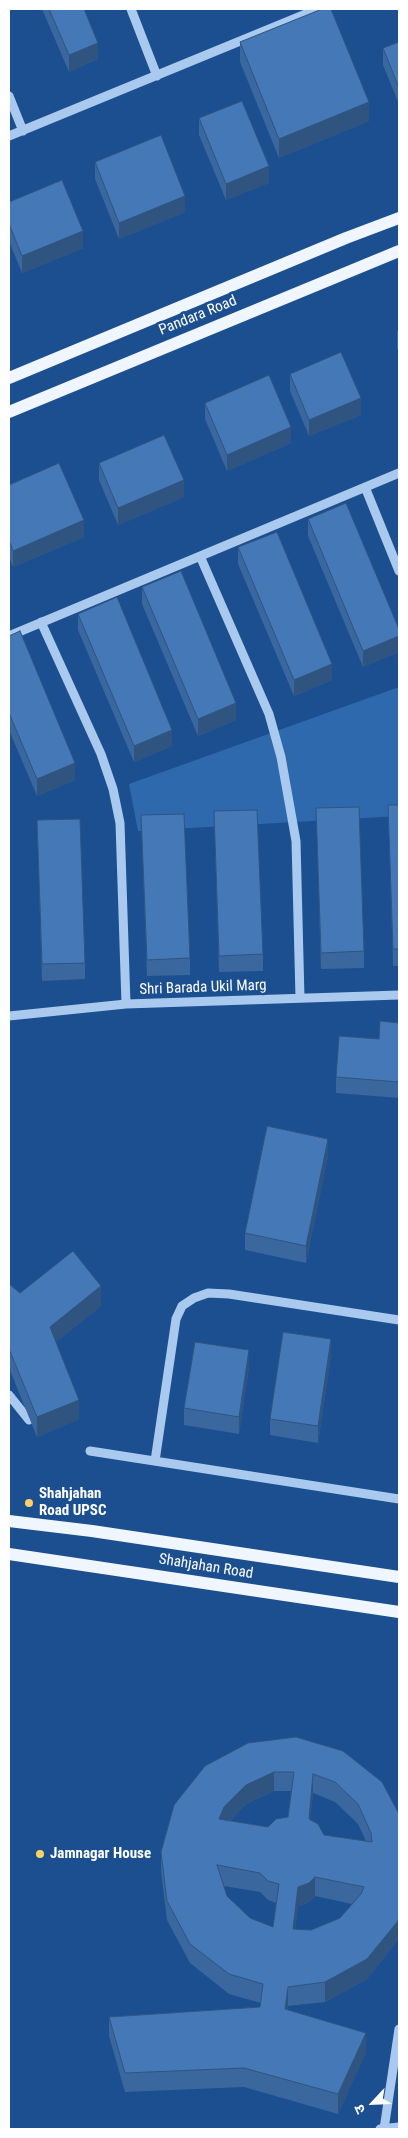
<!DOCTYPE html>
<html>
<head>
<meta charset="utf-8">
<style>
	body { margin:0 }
	#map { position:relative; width:408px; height:2138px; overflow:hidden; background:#1b4f8f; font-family:"Roboto Condensed","Noto Sans Devanagari",sans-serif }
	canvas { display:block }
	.frame { position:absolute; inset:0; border:10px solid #fff; pointer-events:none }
	.north { position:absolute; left:348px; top:2078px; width:50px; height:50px; -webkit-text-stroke:4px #1b4f8f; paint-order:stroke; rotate:245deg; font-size:14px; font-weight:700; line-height:20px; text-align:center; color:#fff }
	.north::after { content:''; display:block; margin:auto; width:18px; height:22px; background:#fff; clip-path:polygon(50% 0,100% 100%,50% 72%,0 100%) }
</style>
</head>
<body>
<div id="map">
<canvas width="408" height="2138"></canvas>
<div class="frame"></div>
<div class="north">उ</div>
</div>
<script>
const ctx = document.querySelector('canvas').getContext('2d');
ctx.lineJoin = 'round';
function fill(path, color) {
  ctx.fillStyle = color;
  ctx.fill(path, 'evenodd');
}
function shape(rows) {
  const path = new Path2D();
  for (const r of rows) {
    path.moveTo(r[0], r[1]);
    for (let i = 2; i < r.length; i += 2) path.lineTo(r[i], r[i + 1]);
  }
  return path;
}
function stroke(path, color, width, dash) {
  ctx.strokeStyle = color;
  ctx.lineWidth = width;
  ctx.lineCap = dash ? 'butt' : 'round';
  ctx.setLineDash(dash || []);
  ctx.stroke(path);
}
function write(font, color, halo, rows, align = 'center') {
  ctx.font = font + ' "Roboto Condensed",sans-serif';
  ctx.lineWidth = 5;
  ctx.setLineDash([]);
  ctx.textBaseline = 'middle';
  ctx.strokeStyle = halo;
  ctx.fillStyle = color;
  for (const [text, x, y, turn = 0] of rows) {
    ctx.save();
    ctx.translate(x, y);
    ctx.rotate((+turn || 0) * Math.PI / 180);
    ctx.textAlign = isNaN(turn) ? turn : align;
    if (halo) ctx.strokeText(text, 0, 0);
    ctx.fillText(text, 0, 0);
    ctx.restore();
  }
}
fill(shape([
	[399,687,399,816,138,831,129,784]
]), '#2e69ad');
stroke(shape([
	[131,9,157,76],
	[9,96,23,131],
	[9,136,318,9],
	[365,487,399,571],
	[200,556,269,714,281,757,296,841,300,998],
	[41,622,101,754,113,789,120,823,126,1004],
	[9,636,399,473],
	[9,1016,126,1004,399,995],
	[9,1395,29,1420],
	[90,1451,399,1499],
	[155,1461,176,1319,182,1306,194,1298,208,1293,229,1294,399,1320],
	[380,2129,399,2127],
	[384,2129,399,2029]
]), '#a9c9ee', 9);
stroke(shape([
	[9,378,346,238,399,218],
	[9,412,399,251],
	[9,1521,92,1531,399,1577],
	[9,1554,399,1612]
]), '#f0f6ff', 12);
fill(shape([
	[42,9,84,9,98,59,69,72],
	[240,42,369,121,279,158,240,62],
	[399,42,399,104,383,65,383,48],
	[199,118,269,183,226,200,199,135],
	[95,162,185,212,119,239,95,179],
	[9,202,83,248,22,273,9,241],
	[399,330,399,353,397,348,397,331],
	[290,374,361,415,309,436,290,391],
	[205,403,291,443,227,471,205,419],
	[99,463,184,497,118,525,99,480],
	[9,485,84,537,13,567,9,556],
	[308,519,399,629,399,652,363,667,308,536],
	[238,547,332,680,294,696,238,564],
	[142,587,236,720,198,736,142,604],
	[78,614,172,746,134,762,78,630],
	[9,636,75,780,37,796,9,730],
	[388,805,399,805,399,966,393,966],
	[316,808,364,951,364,968,321,969],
	[214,811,263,954,263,971,219,972],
	[141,815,190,958,190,975,147,976],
	[37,820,85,963,85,979,42,981],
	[399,1023,399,1098,336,1093,336,1077],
	[328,1156,306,1263,245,1250,245,1233],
	[9,1284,20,1293,101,1306,56,1342,79,1419,37,1437,9,1368],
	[331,1356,318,1443,270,1435,270,1419],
	[249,1367,239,1434,184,1425,184,1408],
	[248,1743,382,1782,398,1940,367,1979,325,2002,288,2006,287,2010,366,2052,338,2114,244,2087,125,2092,109,2036,109,2017,260,2007,261,2003,229,1994,190,1963,167,1920,161,1871,161,1852],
	[274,1791,291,1791,288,1817,268,1827,230,1821,246,1804],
	[313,1793,335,1802,358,1824,366,1841,324,1835,310,1820],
	[224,1886,260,1892,268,1900,276,1903,273,1927,250,1918,227,1896],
	[315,1896,352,1904,340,1918,311,1930,295,1929,298,1907,309,1902]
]), '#3a679d');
fill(shape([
	[98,43,98,59,69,72,69,55],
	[369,102,369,121,279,158,279,139],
	[269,166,269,183,226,200,226,184],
	[185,196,185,212,119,239,119,223],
	[83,231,83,248,22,273,22,256],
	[361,398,361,415,309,436,309,420],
	[291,427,291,443,227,471,227,455],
	[184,480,184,497,118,525,118,508],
	[84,520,84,537,13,567,13,551],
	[399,636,399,652,363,667,363,651],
	[332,664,332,680,294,696,294,680],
	[236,703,236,720,198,736,198,719],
	[172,730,172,746,134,762,134,746],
	[75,763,75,780,37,796,37,779],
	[328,1139,328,1156,306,1263,306,1246],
	[101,1286,101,1306,50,1347,50,1327],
	[331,1339,331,1356,318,1443,318,1426],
	[249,1350,249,1367,239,1434,239,1417],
	[79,1400,79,1419,37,1437,37,1417],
	[274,1772,274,1791,246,1804,224,1827,219,1819,224,1807,246,1785],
	[313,1774,313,1793,309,1839,309,1819],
	[315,1877,315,1896,309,1902,298,1907,293,1949,293,1929,298,1887],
	[399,1915,399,1934,398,1940,367,1979,325,2002,325,1982],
	[288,1987,288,2006,285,2028,285,2009],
	[366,2033,366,2052,338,2114,338,2094]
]), '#305480');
const building = shape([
	[49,9,84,9,98,43,69,55,49,9],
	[322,9,331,9,369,102,279,139,240,42,322,9],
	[399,42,399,88,383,48,399,42],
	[242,101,269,166,226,184,199,118,242,101],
	[161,135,185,196,119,223,95,162,161,135],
	[62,180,83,231,22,256,9,224,9,202,62,180],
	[341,352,361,398,309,420,290,374,341,352],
	[269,375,291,427,227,455,205,403,269,375],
	[164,435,184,480,118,508,99,463,164,435],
	[59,463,84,520,13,551,9,540,9,485,59,463],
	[346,503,399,629,399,636,363,651,308,519,346,503],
	[277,532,332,664,294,680,238,547,277,532],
	[181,571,236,703,198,719,142,587,181,571],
	[117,597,172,730,134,746,78,614,117,597],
	[20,631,75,763,37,779,9,713,9,636,20,631],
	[388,805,399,805,399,949,393,949,388,805],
	[359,807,364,951,321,953,316,808,359,807],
	[257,810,263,954,219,956,214,811,257,810],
	[184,814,190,958,147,960,141,815,184,814],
	[80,819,85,963,42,964,37,820,80,819],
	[380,1021,399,1023,399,1082,336,1077,339,1036,379,1039,380,1021],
	[267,1126,328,1139,306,1246,245,1233,267,1126],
	[73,1251,101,1286,50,1327,79,1400,37,1417,9,1349,9,1284,20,1293,73,1251],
	[283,1332,331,1339,318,1426,270,1419,283,1332],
	[195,1342,249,1350,239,1417,184,1408,195,1342],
	[296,1737,343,1751,382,1782,399,1814,399,1915,398,1921,367,1959,325,1982,288,1987,285,2009,366,2033,338,2094,244,2068,125,2073,109,2017,260,2007,263,1984,229,1974,190,1944,167,1901,161,1852,174,1805,205,1766,248,1743,296,1737],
	[274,1772,294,1772,288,1817,276,1819,268,1827,219,1819,224,1807,246,1785,274,1772],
	[313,1774,335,1782,358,1804,371,1833,372,1842,324,1835,318,1824,309,1819,313,1774],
	[217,1865,260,1873,268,1881,279,1884,273,1927,250,1918,227,1896,217,1865],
	[315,1877,364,1887,361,1894,340,1918,311,1930,293,1929,298,1887,309,1883,315,1877]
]);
fill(building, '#4478b7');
stroke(building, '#305480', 1);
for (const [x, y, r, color] of [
	[29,1503,5,"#ffd166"],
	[40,1854,5,"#ffd166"]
]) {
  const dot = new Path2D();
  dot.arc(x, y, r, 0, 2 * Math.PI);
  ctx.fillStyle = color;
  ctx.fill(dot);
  stroke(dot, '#1b4f8f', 2);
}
write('15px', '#fff', '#1b4f8f', [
	["Pandara Road",198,316,-22],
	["Shri Barada Ukil Marg",203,988,-2],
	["Shahjahan Road",206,1567,9]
]);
write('bold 15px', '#fff', '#1b4f8f', [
	["Shahjahan",39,1494],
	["Road UPSC",39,1511],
	["Jamnagar House",50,1854]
], 'left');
</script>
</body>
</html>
